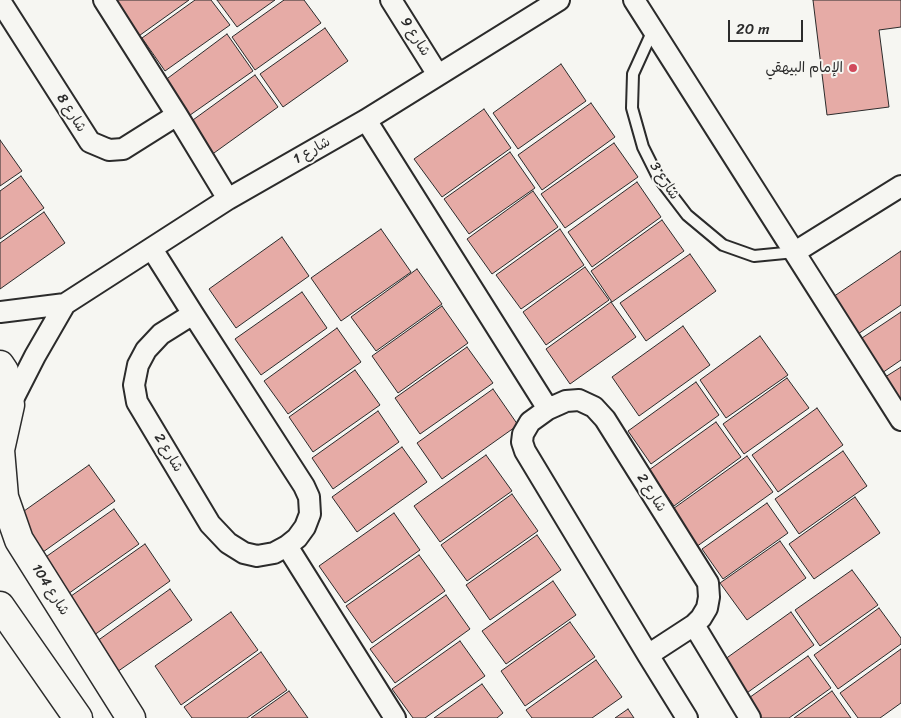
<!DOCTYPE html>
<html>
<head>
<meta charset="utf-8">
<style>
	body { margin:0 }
	#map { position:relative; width:901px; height:718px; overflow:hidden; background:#f6f6f2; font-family:Sriracha,sans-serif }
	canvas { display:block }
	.scale { position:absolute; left:728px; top:20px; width:75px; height:22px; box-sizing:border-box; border:2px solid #2b2b2b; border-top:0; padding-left:6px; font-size:15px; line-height:18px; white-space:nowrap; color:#2b2b2b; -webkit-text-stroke:4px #f6f6f2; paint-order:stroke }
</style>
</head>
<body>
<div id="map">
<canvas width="901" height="718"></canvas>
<div class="scale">20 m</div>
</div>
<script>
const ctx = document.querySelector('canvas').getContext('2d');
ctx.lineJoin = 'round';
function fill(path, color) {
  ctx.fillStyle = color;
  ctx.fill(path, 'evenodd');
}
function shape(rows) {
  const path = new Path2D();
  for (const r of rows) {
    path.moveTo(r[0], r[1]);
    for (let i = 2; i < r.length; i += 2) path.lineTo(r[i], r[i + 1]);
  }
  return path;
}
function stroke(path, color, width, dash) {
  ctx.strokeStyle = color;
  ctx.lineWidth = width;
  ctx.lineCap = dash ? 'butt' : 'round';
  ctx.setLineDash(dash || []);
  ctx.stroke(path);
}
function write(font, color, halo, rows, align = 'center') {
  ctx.font = font + ' Sriracha,"Playpen Sans Arabic",sans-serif';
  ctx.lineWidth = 4;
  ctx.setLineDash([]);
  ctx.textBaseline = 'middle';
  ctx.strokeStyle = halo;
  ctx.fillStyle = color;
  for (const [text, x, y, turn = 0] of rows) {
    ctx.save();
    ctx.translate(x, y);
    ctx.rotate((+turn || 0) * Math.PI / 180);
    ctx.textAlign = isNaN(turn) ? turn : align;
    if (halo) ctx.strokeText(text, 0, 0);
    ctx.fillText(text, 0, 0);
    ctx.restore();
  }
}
const building = shape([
	[114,0,189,0,136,38,114,0],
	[195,0,211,0,230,25,165,71,142,38,195,0],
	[217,0,275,0,237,27,217,0],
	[284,0,304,0,321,23,255,70,232,37,284,0],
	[813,0,901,0,901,27,879,30,889,107,827,115,813,0],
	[325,28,348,61,283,107,260,74,325,28],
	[227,34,253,71,183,120,160,84,227,34],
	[561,64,586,101,518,149,493,113,561,64],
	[255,75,278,107,207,158,186,125,255,75],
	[591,103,615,137,542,190,518,155,591,103],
	[484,109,511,148,442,197,414,159,484,109],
	[0,140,22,171,0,186,0,140],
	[614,143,638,177,565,228,541,194,614,143],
	[510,152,535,188,469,234,444,199,510,152],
	[21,176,44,208,0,239,0,191,21,176],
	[637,182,661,217,592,267,568,232,637,182],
	[533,191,558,227,492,274,467,239,533,191],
	[44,212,65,243,0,289,0,243,44,212],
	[662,220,684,251,612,302,591,271,662,220],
	[381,229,411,272,341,321,311,278,381,229],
	[560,229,584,265,521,309,496,275,560,229],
	[282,237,309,276,236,328,209,289,282,237],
	[901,251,901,305,855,336,830,299,901,251],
	[690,254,716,291,646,341,620,303,690,254],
	[585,267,609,300,546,345,523,312,585,267],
	[417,269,442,304,376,351,351,317,417,269],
	[302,292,327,328,261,375,235,339,302,292],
	[611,302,636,337,570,384,546,349,611,302],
	[442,306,468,343,398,393,372,356,442,306],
	[901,312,901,360,882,373,859,340,901,312],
	[683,326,710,365,639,416,612,377,683,326],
	[337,328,361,362,288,414,264,381,337,328],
	[760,336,788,375,726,418,700,380,760,336],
	[467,347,493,383,420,434,395,398,467,347],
	[901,367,901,407,882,379,901,367],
	[355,370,380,405,313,452,289,417,355,370],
	[787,378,809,408,744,454,723,424,787,378],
	[696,382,719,415,651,464,628,431,696,382],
	[493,389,518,425,442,479,417,443,493,389],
	[817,408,843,445,778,492,752,455,817,408],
	[378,411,399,442,333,489,312,458,378,411],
	[716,422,741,457,674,506,649,470,716,422],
	[402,447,427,482,357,532,332,497,402,447],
	[843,451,867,486,799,534,775,499,843,451],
	[486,455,512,491,440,542,414,506,486,455],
	[747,456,773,492,696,547,670,511,747,456],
	[89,465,115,501,43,552,17,516,89,465],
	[512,494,538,531,467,581,441,545,512,494],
	[855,497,880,533,814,579,789,544,855,497],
	[767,503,788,533,723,579,702,549,767,503],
	[114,509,139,544,65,596,40,561,114,509],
	[394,513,420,550,345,603,319,566,394,513],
	[537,535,561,570,490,620,466,585,537,535],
	[780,541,806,578,747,620,720,583,780,541],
	[145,544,170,581,90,638,64,601,145,544],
	[419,555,445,591,372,643,346,606,419,555],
	[852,570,878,605,820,646,795,610,852,570],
	[553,581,576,615,506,664,482,631,553,581],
	[170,589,192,620,114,674,93,644,170,589],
	[446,595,470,629,395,683,370,649,446,595],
	[879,608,901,638,901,644,838,689,814,655,879,608],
	[231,612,258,650,181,705,155,666,231,612],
	[791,612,814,645,744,695,721,662,791,612],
	[570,622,595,657,525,706,501,671,570,622],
	[460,641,485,676,425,718,413,718,392,689,460,641],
	[901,649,901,703,880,718,858,718,840,693,901,649],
	[261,652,287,690,247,718,192,718,184,707,261,652],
	[808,656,831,688,789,718,759,718,746,700,808,656],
	[596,660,622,697,592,718,532,718,526,710,596,660],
	[482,684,503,713,497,718,434,718,482,684],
	[289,691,308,718,251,718,289,691],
	[832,691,851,718,794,718,832,691],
	[628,709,634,718,615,718,628,709]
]);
fill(building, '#e6aba6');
stroke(building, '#2b2b2b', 1);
const lane = shape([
	[653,30,633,74,632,108,643,147,658,177,687,215,723,245,754,256,795,252]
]);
const street = shape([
	[104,0,177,115,228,199],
	[391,0,438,75],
	[634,0,901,420],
	[0,1,90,142,109,150,123,149,177,115],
	[366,120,548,409],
	[152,249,193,314,304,486,309,497,310,514,305,527,297,538,287,546,274,553,257,556,244,553,228,543,210,524,137,402,134,385,138,365,146,350,161,334,193,314],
	[795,252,901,186],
	[0,312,65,304,228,199,366,120,559,0],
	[10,405,35,356,65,304],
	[287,546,395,718],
	[694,625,750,718],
	[648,655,694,625,701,618,707,608,709,597,708,583,605,419,594,407,579,400,566,401,548,409,530,422,523,434,522,442,525,451,648,655,687,718]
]);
const secondary = shape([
	[0,365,4,371,10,405,0,450],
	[0,450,4,497,19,540,131,718],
	[0,606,78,718]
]);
stroke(lane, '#2b2b2b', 14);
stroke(street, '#2b2b2b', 24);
stroke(secondary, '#2b2b2b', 31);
stroke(lane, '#f6f6f2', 10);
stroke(street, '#f6f6f2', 20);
stroke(secondary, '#f6f6f2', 28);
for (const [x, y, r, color] of [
	[853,68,5,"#d1495b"]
]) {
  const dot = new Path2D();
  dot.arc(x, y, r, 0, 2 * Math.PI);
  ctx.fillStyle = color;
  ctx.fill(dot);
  stroke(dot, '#f6f6f2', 2);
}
write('14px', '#2b2b2b', '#f6f6f2', [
	["شارع 9",415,37,58],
	["شارع 8",71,113,58],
	["شارع 1",312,151,-30],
	["شارع 3",664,181,57],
	["شارع 2",168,453,59],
	["شارع 2",651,493,58],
	["شارع 104",50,590,58]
]);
write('14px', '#2b2b2b', '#f6f6f2', [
	["الإمام البيهقي",843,68]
], 'right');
</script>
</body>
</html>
